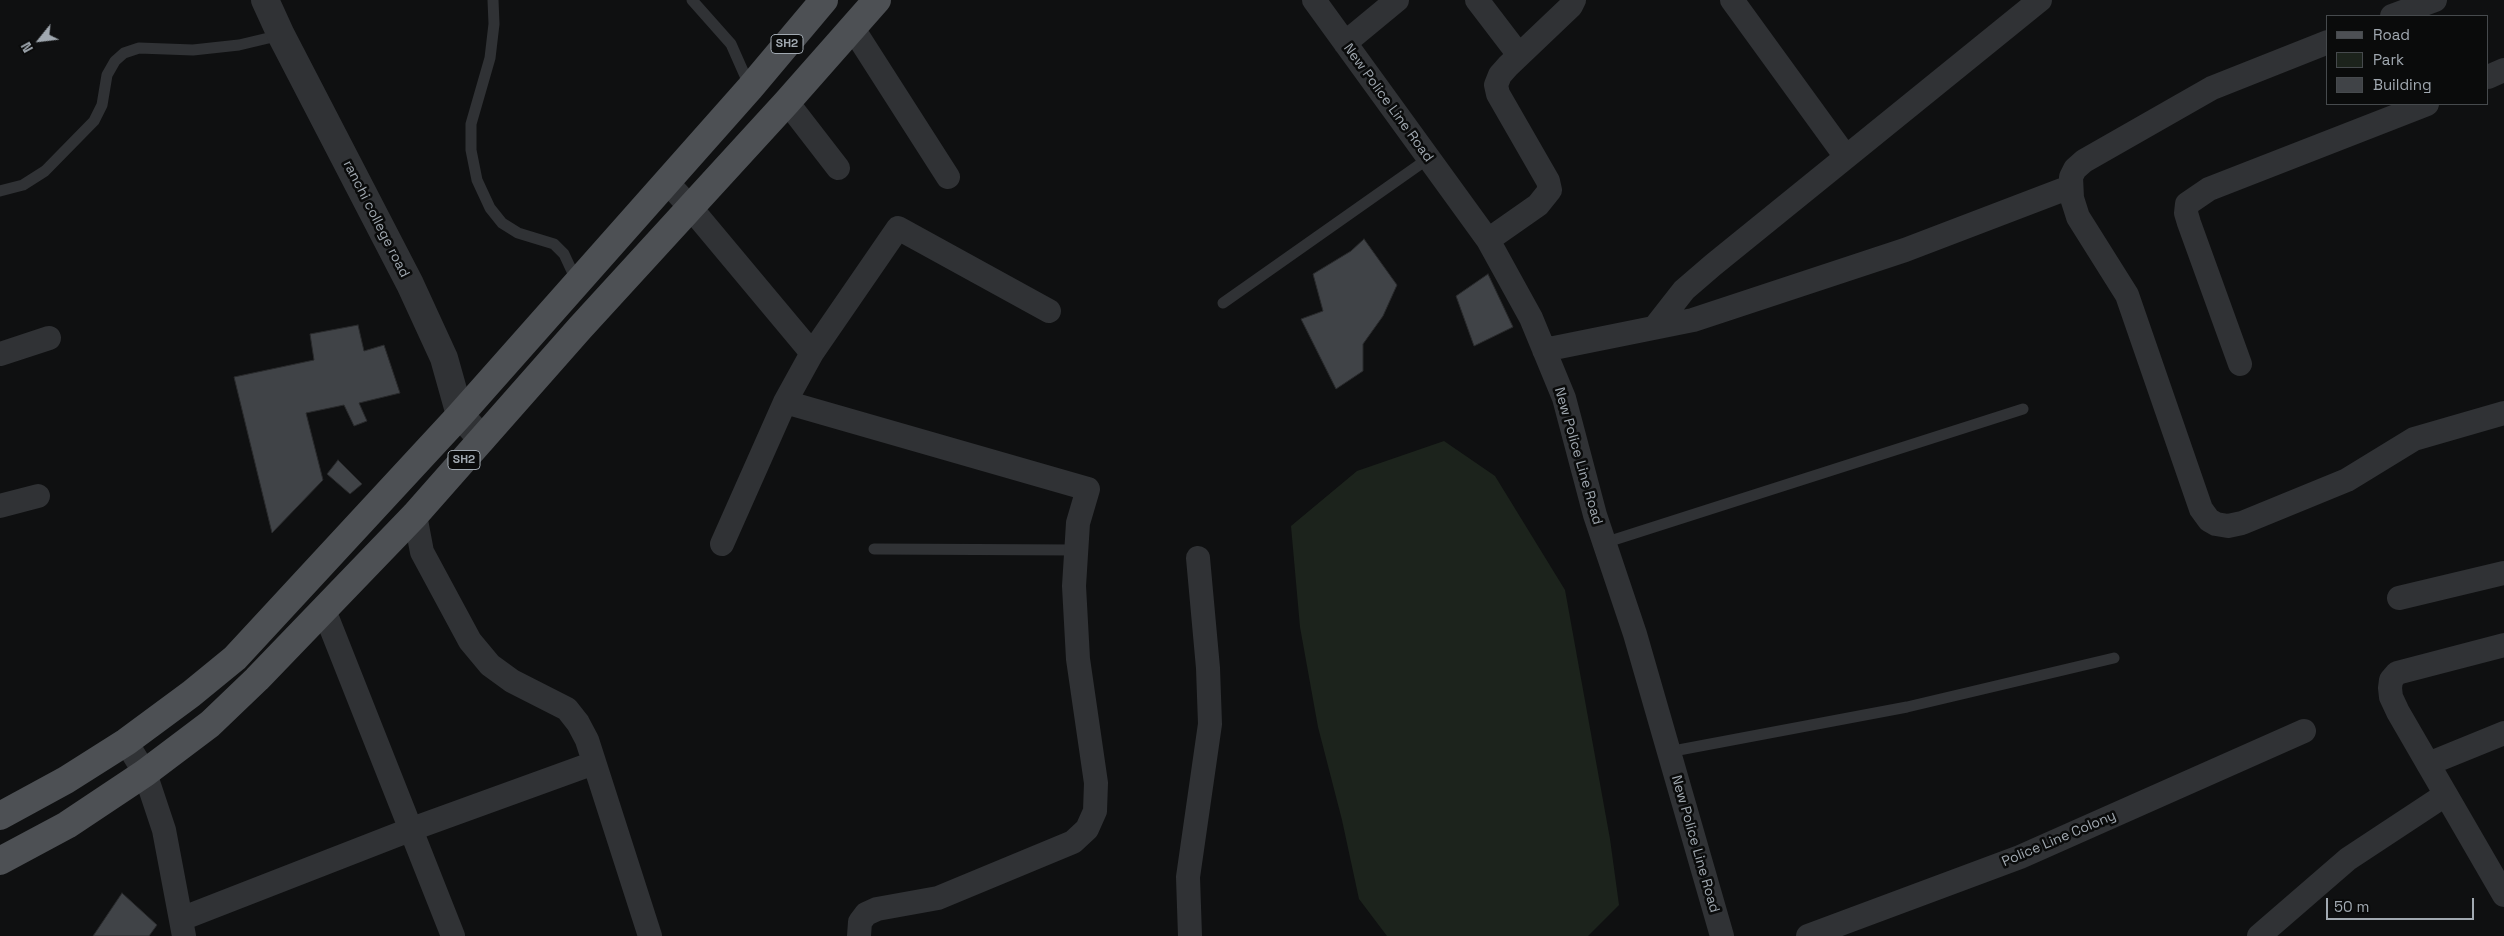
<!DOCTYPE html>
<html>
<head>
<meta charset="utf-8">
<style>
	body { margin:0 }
	#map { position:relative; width:2504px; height:936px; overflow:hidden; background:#0f1011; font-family:"Space Grotesk",sans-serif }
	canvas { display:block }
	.legend { position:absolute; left:2326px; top:15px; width:162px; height:90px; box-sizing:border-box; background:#0a0b0b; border:1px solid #464a4d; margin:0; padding:6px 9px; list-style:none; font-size:15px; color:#a1a9b1 }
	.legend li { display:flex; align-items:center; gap:10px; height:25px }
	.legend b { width:25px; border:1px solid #464a4d }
	.north { position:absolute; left:15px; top:15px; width:50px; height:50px; -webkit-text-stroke:4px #0a0b0b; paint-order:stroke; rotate:241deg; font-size:14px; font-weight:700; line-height:20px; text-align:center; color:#a1a9b1 }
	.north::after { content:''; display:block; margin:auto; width:18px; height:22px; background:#a1a9b1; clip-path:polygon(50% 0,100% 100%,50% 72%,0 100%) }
	.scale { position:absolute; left:2326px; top:898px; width:148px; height:22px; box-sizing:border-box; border:2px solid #a1a9b1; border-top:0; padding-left:6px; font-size:15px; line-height:18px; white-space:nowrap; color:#a1a9b1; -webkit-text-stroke:4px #0a0b0b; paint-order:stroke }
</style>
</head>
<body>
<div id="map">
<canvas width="2504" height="936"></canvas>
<ul class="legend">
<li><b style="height:6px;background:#4d5054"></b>Road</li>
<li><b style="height:14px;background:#1c231c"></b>Park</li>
<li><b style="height:14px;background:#404347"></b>Building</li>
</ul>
<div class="north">N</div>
<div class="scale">50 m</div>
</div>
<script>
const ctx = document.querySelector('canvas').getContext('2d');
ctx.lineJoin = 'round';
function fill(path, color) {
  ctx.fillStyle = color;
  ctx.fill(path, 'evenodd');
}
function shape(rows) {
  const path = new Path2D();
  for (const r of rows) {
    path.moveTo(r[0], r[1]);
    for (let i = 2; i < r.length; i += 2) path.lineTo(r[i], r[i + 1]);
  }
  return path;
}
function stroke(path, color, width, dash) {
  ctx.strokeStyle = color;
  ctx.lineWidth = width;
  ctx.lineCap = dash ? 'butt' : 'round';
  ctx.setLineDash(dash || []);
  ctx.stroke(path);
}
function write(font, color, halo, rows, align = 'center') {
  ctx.font = font + ' "Space Grotesk",sans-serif';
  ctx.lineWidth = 5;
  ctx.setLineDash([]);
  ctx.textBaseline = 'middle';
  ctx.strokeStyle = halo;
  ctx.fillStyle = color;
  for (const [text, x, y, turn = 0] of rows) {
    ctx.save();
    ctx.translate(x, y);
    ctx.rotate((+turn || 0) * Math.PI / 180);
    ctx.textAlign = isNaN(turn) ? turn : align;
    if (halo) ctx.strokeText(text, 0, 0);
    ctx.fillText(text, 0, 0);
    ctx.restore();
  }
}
fill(shape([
	[1444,441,1495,476,1565,590,1610,839,1619,905,1588,936,1387,936,1359,899,1342,820,1318,727,1300,627,1291,526,1357,471]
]), '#1c231c');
const building = shape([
	[1364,239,1397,285,1383,316,1363,344,1363,371,1336,389,1301,319,1323,311,1313,274,1351,251,1364,239],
	[1488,274,1513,327,1474,346,1456,296,1488,274],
	[358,325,364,351,384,345,400,393,359,403,367,421,354,426,344,405,306,413,323,480,272,533,234,377,314,360,310,334,358,325],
	[338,460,362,484,350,494,327,474,338,460],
	[122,893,157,925,149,936,93,936,122,893]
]);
fill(building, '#404347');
stroke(building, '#292a2c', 1);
stroke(shape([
	[493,0,494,24,490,58,471,124,471,150,477,180,490,208,502,223,518,233,554,244,564,254,577,282],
	[692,0,731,44,750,87],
	[0,191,23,185,45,171,94,121,102,105,107,75,115,61,124,53,139,48,193,50,239,45,281,35],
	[1223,303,1429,158],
	[1604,543,2023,409],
	[874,549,1076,550],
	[1668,752,1907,707,2114,658]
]), '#303235', 11);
stroke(shape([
	[1314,0,1488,240,1531,318,1564,398,1595,515,1635,634,1722,936],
	[1477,0,1519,55],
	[1732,0,1846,157],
	[2392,16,2435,0],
	[852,27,948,177],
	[2328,42,2212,88,2084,161,2075,169,2071,177,2072,198,2078,217,2127,295,2201,509,2209,520,2216,524,2228,526,2242,523,2347,480,2414,439,2504,413],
	[1345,43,1397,0],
	[2488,77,2504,70],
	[787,102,838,168],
	[667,182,690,207,812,353],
	[1488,240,1538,205,1550,190,1548,181,1498,94,1496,85,1500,75,1508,66,1571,6,1574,0],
	[1655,327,1684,290,1713,265,2040,0],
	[1544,350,1693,320,1905,250,2070,187],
	[0,354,49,338],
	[2240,364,2189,223,2186,213,2187,204,2209,189,2427,104],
	[785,402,1088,489,1078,523,1074,586,1078,659,1096,783,1095,811,1087,829,1073,842,938,898,877,909,866,914,860,922,859,936],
	[0,506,38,496],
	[415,515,422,552,470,641,490,665,512,681,567,709,578,723,587,740,650,936],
	[722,544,785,402,812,353,898,228,1049,311],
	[2399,598,2504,573],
	[324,610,453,936],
	[2504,645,2397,673,2391,680,2390,688,2391,697,2398,712,2504,895],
	[126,742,145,773,164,830,184,936],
	[2428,764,2504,733],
	[181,919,412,829,594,763],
	[1190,936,1188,877,1210,724,1208,668,1198,558],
	[1808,936,2020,857,2304,731],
	[2259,936,2348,859,2445,795]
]), '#303235', 24);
stroke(shape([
	[265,0,281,35,410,284,444,358,460,415,482,439]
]), '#303235', 28);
stroke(shape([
	[0,816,66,780,126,742,191,694,235,658,460,415,750,88,824,0],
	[0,861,67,825,145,773,210,724,257,679,415,515,580,328,787,102,877,0]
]), '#4d5054', 28);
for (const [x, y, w] of [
	[787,44,32],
	[464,460,32]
]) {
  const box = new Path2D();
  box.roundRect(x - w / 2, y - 9.5, w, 19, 4);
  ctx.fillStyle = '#0a0b0b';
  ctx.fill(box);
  stroke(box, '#a1a9b1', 1);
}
write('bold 12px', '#a1a9b1', null, [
	["SH2",787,44],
	["SH2",464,460]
]);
write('14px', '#a1a9b1', '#0a0b0b', [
	["New Police Line Road",1388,103,54],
	["ranchi college road",376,219,63],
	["New Police Line Road",1578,456,74],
	["Police Line Colony",2059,839,-23],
	["New Police Line Road",1695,844,74]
]);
</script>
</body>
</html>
